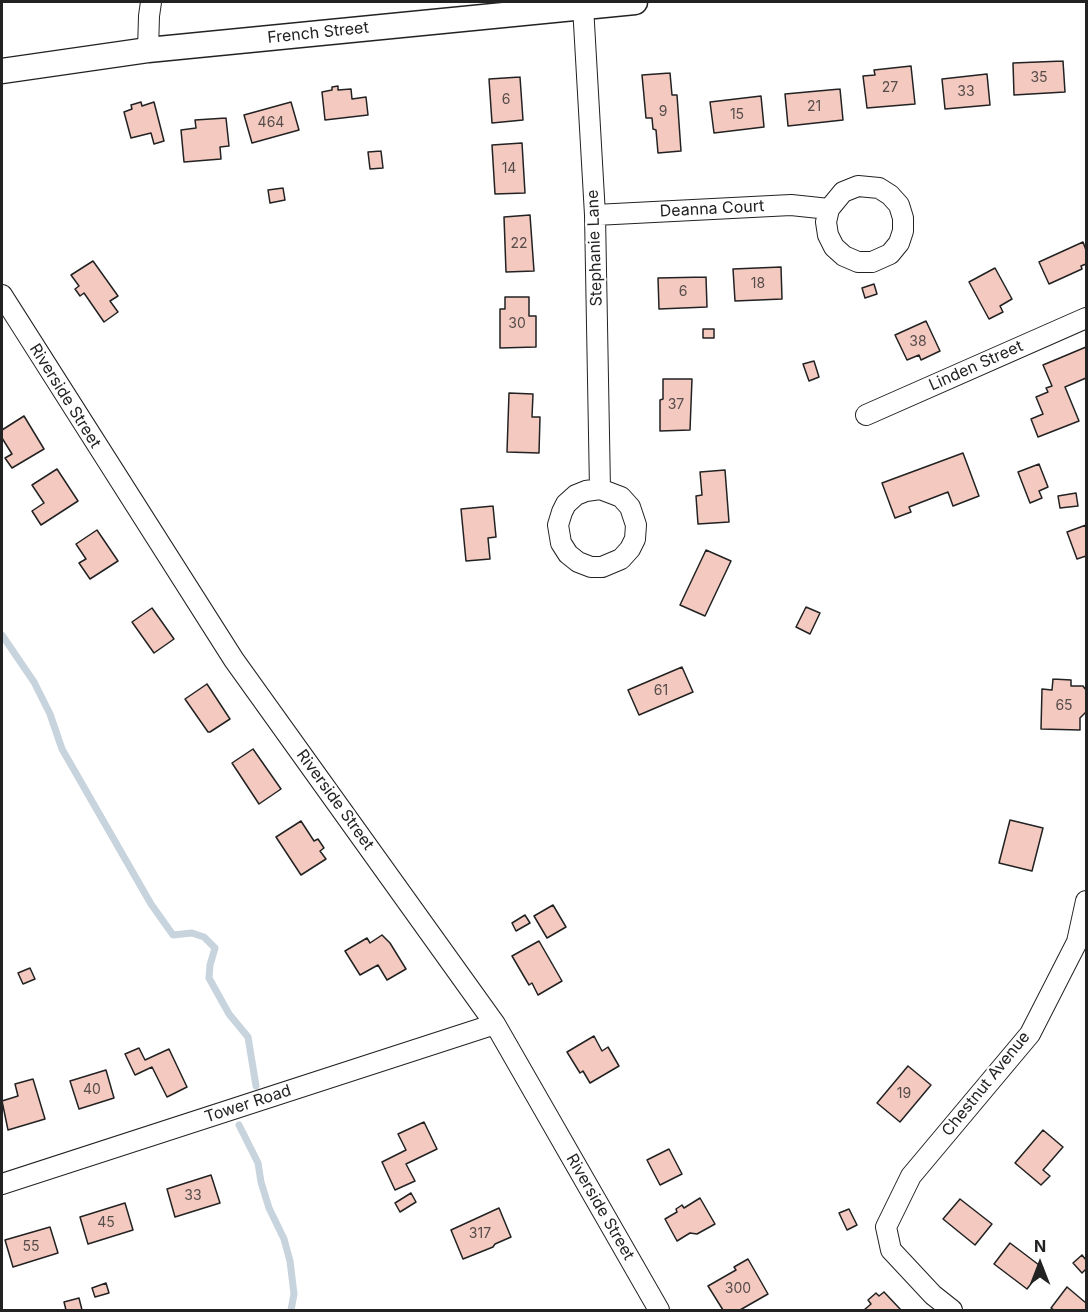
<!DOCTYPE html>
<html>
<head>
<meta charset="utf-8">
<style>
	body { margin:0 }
	#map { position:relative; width:1088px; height:1312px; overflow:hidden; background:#fff; font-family:Inter,sans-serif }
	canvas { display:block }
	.frame { position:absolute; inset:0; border:3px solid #222; pointer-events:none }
	.north { position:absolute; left:1010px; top:1234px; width:60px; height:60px; -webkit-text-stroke:4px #fff; paint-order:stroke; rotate:0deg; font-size:16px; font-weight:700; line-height:24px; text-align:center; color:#222 }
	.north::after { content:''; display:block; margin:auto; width:21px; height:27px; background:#222; clip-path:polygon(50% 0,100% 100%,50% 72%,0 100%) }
</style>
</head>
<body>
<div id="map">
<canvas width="1088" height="1312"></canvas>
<div class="frame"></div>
<div class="north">N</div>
</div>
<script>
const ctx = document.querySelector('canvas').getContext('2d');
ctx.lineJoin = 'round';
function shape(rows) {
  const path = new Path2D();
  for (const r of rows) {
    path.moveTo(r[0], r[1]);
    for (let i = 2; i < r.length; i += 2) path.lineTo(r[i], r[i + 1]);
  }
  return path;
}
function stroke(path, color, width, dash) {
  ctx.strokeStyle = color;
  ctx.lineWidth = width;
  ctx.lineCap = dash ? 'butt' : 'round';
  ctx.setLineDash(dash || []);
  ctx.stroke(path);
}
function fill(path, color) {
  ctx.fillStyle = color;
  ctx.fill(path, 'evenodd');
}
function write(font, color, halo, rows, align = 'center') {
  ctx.font = font + ' Inter,sans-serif';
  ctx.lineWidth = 4.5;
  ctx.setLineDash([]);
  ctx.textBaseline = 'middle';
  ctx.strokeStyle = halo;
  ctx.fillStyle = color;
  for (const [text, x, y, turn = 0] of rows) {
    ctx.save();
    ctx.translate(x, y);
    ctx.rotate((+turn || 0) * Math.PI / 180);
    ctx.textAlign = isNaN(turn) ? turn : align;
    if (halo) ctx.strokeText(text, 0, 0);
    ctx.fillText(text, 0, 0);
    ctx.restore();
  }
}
stroke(shape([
	[2,635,34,682,50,714,62,749,151,904,173,935,192,933,204,937,215,948,210,965,209,978,229,1014,248,1037,256,1086],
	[239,1125,258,1163,261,1182,269,1208,284,1239,290,1261,294,1294,291,1310]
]), '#c7d3dd', 7);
const building = shape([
	[1063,61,1065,92,1014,95,1013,63,1063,61],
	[911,66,915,104,867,108,863,76,875,75,874,70,911,66],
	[670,73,672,95,677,95,681,151,658,153,656,130,653,129,652,118,646,118,642,75,670,73],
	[987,74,990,105,945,109,942,79,987,74],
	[520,77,523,120,492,123,489,79,520,77],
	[338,86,338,90,351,89,352,99,366,97,368,115,325,120,322,92,332,90,332,87,338,86],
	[840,89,843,120,788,126,785,94,840,89],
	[761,96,764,127,714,133,710,102,761,96],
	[141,102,142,106,154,102,164,141,154,144,151,133,131,138,124,112,132,109,131,105,141,102],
	[291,102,299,130,252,143,244,115,291,102],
	[226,118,229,146,220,147,221,159,184,162,181,130,196,128,195,120,226,118],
	[522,143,525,193,495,194,492,145,522,143],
	[381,151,383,168,370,169,368,152,381,151],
	[283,188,285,200,270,203,268,190,283,188],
	[530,215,534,271,506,272,504,217,530,215],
	[1083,242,1086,250,1086,264,1081,266,1082,269,1049,284,1039,262,1083,242],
	[93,261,118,296,110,301,118,312,104,322,84,293,80,296,75,289,79,286,71,275,93,261],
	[781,267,782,299,735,301,733,269,781,267],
	[995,268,1012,299,1000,306,1003,312,989,319,969,282,995,268],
	[706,277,707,307,659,309,658,278,706,277],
	[874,284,877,294,865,298,862,288,874,284],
	[505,297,529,297,529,316,536,316,536,347,500,348,500,309,505,309,505,297],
	[926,321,940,351,921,360,919,355,907,360,895,335,926,321],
	[703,329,714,329,714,338,703,338,703,329],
	[1086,347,1086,378,1065,387,1079,421,1038,437,1031,419,1043,414,1036,397,1048,392,1046,388,1052,386,1043,365,1086,347],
	[814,361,819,377,809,381,803,364,814,361],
	[663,379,692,379,690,430,660,431,660,400,663,399,663,379],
	[509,393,533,394,532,417,540,417,539,453,507,452,509,393],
	[24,416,44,449,12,468,5,458,12,454,2,438,2,430,24,416],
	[963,453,979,496,953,506,948,492,909,507,911,512,895,518,882,483,963,453],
	[1039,464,1048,487,1039,491,1042,498,1030,503,1018,472,1039,464],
	[57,469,78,501,41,525,32,511,44,503,32,485,57,469],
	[725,470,729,522,698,524,696,496,702,495,700,472,725,470],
	[1076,493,1078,506,1060,508,1058,496,1076,493],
	[493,506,496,537,488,538,490,559,466,561,461,509,493,506],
	[1086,525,1086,556,1077,559,1067,532,1086,525],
	[97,530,118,561,90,579,79,563,86,559,76,544,97,530],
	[706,550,731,561,705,616,680,605,706,550],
	[806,607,820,613,810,634,796,627,806,607],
	[152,608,174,639,154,653,132,622,152,608],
	[682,667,693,692,639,715,628,690,682,667],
	[1053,679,1071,680,1071,686,1083,686,1086,690,1086,712,1080,718,1080,730,1041,729,1042,689,1052,690,1053,679],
	[207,684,230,719,210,732,208,732,185,699,207,684],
	[253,749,281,789,259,804,232,763,253,749],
	[1010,820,1043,828,1032,871,999,863,1010,820],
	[301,821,314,841,318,839,324,848,320,851,326,859,301,875,276,837,301,821],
	[553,905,566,927,547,938,534,916,553,905],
	[525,915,530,923,516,931,512,923,525,915],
	[382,935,390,943,406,969,387,980,378,965,360,975,345,951,367,938,370,943,382,935],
	[539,941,562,981,538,995,532,983,529,985,512,956,539,941],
	[30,968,35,979,23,984,18,973,30,968],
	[594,1036,602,1051,608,1047,619,1066,590,1083,583,1071,580,1073,567,1052,594,1036],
	[139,1048,145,1060,169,1049,187,1087,167,1097,152,1067,135,1075,125,1054,139,1048],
	[908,1066,931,1085,900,1122,877,1103,908,1066],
	[106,1070,114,1098,79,1109,70,1081,106,1070],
	[33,1079,45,1119,8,1130,2,1101,18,1096,15,1084,33,1079],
	[424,1122,437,1149,406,1164,415,1181,395,1190,382,1162,406,1150,398,1134,424,1122],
	[1043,1130,1063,1147,1043,1170,1050,1176,1041,1185,1015,1163,1043,1130],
	[669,1149,682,1174,660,1185,647,1160,669,1149],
	[211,1175,220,1203,175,1217,167,1189,211,1175],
	[411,1193,416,1202,400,1212,395,1203,411,1193],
	[700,1198,715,1224,697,1234,690,1233,677,1241,665,1219,677,1212,676,1209,682,1205,684,1208,700,1198],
	[960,1199,992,1224,975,1245,943,1219,960,1199],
	[125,1203,133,1230,88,1244,80,1217,125,1203],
	[499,1208,511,1237,495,1244,493,1247,463,1259,451,1230,499,1208],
	[849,1209,857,1225,847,1230,839,1213,849,1209],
	[50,1227,58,1253,13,1267,5,1240,50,1227],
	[1010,1243,1043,1268,1027,1289,994,1264,1010,1243],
	[1082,1255,1086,1260,1086,1269,1082,1273,1073,1263,1082,1255],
	[748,1259,768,1294,740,1310,723,1310,708,1286,736,1270,734,1267,748,1259],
	[106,1283,109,1293,95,1297,92,1288,106,1283],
	[1067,1287,1086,1303,1086,1310,1054,1310,1051,1308,1067,1287],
	[884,1292,901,1310,864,1310,871,1304,868,1300,876,1293,879,1296,884,1292],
	[79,1298,82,1310,66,1310,64,1302,79,1298]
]);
fill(building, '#f3c9c0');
stroke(building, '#222', 1.5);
const minor = shape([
	[583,6,595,215,600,489,621,497,630,507,636,525,635,539,630,549,621,559,602,567,591,567,578,562,568,554,561,543,558,525,562,512,566,504,576,495,586,491,600,489],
	[148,50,149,16,151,2],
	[595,215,791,205,829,209,826,222,828,235,834,247,844,256,858,262,872,262,890,254,899,243,903,231,903,218,899,205,890,195,879,188,858,186,843,192,829,209],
	[2,295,234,660,495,1024,659,1310],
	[866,415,1086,318],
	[2,1184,495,1024],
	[952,1310,933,1295,891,1250,886,1227,911,1176,1030,1034,1077,942,1086,901]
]);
const tertiary = shape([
	[2,71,148,50,635,2]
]);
stroke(minor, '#222', 22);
stroke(tertiary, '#222', 27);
stroke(minor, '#fff', 20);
stroke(tertiary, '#fff', 24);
write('14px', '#564c4a', null, [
	["35",1039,78],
	["27",890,88],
	["33",966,92],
	["6",506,100],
	["21",814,107],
	["9",663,112],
	["15",737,115],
	["464",271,123],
	["14",509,169],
	["22",519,244],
	["18",758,284],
	["6",683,292],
	["30",517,324],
	["38",918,342],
	["37",676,405],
	["61",661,691],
	["65",1064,706],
	["40",92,1090],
	["19",904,1094],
	["33",193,1196],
	["45",106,1223],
	["317",480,1234],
	["55",31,1247],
	["300",738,1289]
]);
write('16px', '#222', '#fff', [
	["French Street",318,33,-6],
	["Deanna Court",712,209,-3],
	["Stephanie Lane",595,248,-92],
	["Linden Street",976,366,-24],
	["Riverside Street",65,396,58],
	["Riverside Street",335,800,54],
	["Chestnut Avenue",986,1084,-51],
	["Tower Road",248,1104,-18],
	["Riverside Street",600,1207,60]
]);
</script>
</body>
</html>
